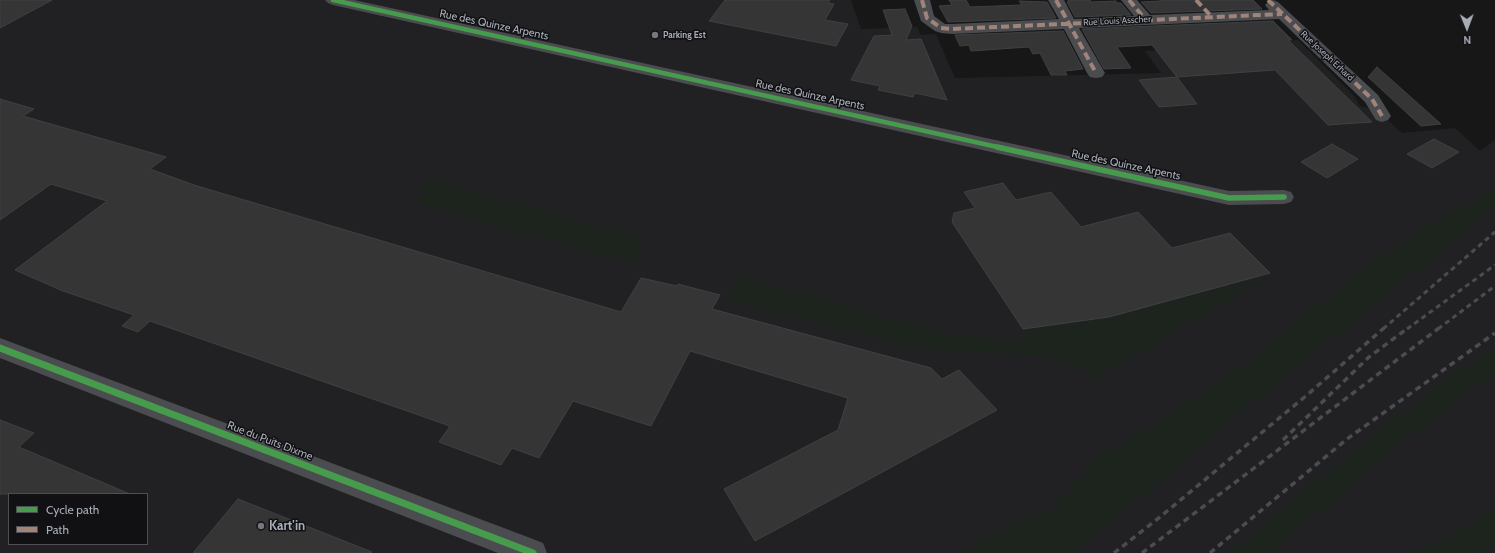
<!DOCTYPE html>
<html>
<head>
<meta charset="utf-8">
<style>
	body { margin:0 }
	#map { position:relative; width:1495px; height:553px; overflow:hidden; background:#171717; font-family:Cabin,sans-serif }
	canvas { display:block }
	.legend { position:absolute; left:8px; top:493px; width:140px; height:52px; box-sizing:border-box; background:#111113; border:1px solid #4d4f55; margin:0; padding:5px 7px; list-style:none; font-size:12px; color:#a8adb8 }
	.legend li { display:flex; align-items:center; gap:8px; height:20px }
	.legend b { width:20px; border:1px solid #4d4f55 }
	.north { position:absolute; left:1447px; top:8px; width:40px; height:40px; -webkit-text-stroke:3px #111113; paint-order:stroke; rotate:179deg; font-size:11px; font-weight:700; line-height:16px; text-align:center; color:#a8adb8 }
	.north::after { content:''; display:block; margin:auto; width:14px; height:18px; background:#a8adb8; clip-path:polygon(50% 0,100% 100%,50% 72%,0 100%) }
</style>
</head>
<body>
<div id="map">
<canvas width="1495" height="553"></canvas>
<ul class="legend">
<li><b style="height:5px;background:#469c4c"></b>Cycle path</li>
<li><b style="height:5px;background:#a18479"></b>Path</li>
</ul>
<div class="north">N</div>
</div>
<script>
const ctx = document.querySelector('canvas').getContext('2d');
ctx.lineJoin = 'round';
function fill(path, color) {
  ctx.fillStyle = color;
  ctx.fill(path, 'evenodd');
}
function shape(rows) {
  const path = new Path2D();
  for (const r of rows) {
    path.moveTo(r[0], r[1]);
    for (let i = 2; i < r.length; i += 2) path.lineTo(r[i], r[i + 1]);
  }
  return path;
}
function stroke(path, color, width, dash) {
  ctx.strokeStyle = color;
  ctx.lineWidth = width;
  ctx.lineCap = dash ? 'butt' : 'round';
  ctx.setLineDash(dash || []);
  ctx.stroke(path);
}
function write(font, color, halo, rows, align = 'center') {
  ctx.font = font + ' Cabin,sans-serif';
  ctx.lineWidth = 3;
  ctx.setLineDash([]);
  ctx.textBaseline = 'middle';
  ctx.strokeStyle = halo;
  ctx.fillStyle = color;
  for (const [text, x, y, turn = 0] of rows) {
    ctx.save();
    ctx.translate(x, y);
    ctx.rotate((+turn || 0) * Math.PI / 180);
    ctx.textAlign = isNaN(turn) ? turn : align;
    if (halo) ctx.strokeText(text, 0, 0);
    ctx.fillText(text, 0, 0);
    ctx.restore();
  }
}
fill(shape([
	[0,0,851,0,861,29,918,27,920,35,936,34,955,78,1161,73,1145,51,1298,40,1354,96,1360,106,1386,112,1388,120,1402,133,1455,128,1480,151,1495,140,1495,553,0,553],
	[9,494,147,494,147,544,9,544]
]), '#212123');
fill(shape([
	[433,180,644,239,630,262,412,202],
	[1495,187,1495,209,1295,367,1074,553,962,553,1013,524,1049,511,1101,456,1231,375,1384,253],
	[740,276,935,331,974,338,1027,339,1024,331,1063,326,1103,318,1269,276,1096,378,1057,357,919,348,728,300],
	[1495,346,1495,371,1379,461,1271,553,1227,553,1403,411],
	[1495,506,1495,544,1488,549,1478,553,1409,553,1448,538]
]), '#1d241e');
const building = shape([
	[0,0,52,0,0,28,0,0],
	[725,0,830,0,828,3,834,4,825,20,848,24,836,46,709,21,725,0],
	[949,0,966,0,970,7,1022,5,1019,1,1047,2,1056,18,948,22,939,6,952,5,949,0],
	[1068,0,1090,0,1091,2,1116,1,1117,3,1121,3,1131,15,1075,17,1067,2,1069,2,1068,0],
	[1160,0,1253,0,1262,9,1151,13,1141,2,1160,1,1160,0],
	[905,9,912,26,906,40,921,39,947,100,915,93,913,97,878,90,880,86,851,80,874,36,892,35,883,10,905,9],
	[1273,21,1292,40,1288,40,1372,122,1328,125,1275,70,1177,77,1152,45,1117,47,1131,68,1104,69,1082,29,1273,21],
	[1063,31,1083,69,1065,71,1067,75,1051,75,1040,53,1033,54,1029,47,971,51,969,45,960,46,955,35,1063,31],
	[1377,67,1441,124,1421,126,1368,77,1377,67],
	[1177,77,1197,104,1159,107,1139,80,1177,77],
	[0,99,34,109,23,116,166,157,150,169,194,185,621,312,641,278,677,286,678,284,720,295,712,309,931,368,942,379,959,370,997,410,755,541,724,489,838,430,848,398,690,351,651,426,573,401,539,458,512,448,501,465,439,442,450,426,150,321,138,332,122,326,134,315,63,291,15,270,107,201,51,184,0,220,0,99],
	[1434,139,1459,152,1432,168,1407,154,1434,139],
	[1332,144,1358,159,1327,178,1301,162,1332,144],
	[1003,183,1016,200,1051,192,1081,227,1138,212,1172,248,1230,233,1270,273,1109,317,1023,329,952,222,954,213,975,208,964,192,1003,183],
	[0,420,34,433,19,447,130,494,0,494,0,420],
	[238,499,372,552,371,553,193,553,238,499]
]);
fill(building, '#353536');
stroke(building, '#3f4043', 1);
fill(shape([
	[325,0,354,0,1229,191,1284,190,1291,192,1294,197,1291,202,1284,204,1229,205,333,5,328,3,325,0],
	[914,0,930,0,934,16,945,24,952,24,1059,19,1048,0,1064,0,1074,19,1134,16,1121,0,1137,0,1150,15,1269,10,1265,5,1268,2,1273,0,1278,2,1378,95,1391,116,1388,120,1382,122,1376,120,1365,102,1279,19,1079,28,1105,73,1102,77,1096,78,1090,77,1087,73,1064,29,952,34,941,33,935,31,921,21,914,0],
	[0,338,533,539,543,543,547,553,498,553,0,358,0,338]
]), '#4b4c50');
stroke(shape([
	[1383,329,1495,232],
	[1407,329,1495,265],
	[1438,329,1495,286]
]), '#4b4c4f', 3, [5, 4]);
stroke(shape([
	[1283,440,1369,357,1408,328],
	[1114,553,1160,517,1307,395,1384,328],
	[1142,553,1439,328],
	[1210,553,1347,439,1495,333]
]), '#4b4c4f', 3.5, [6, 4.5]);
stroke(shape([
	[922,0,927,18,941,28,952,29,1282,14],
	[1056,0,1096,73],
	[1129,0,1145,19],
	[1196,0,1211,16],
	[1268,0,1372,99,1382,116]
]), '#a18479', 4, [8, 4]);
stroke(shape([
	[333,0,1002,148]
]), '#469c4c', 4.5);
stroke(shape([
	[997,147,1229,198,1284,197]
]), '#469c4c', 5.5);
stroke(shape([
	[0,348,533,553]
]), '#469c4c', 7);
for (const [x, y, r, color] of [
	[655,35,4,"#757880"],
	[261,526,4,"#757880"]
]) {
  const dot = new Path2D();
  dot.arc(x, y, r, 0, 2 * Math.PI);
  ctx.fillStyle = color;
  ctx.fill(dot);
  stroke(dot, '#111113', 1.5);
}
write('9px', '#a8adb8', '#111113', [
	["Rue Louis Asscher",1117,21,-3],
	["Rue Joseph Erhard",1327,56,43]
]);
write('bold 9px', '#a8adb8', '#111113', [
	["Parking Est",663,35]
], 'left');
write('11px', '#a8adb8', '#111113', [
	["Rue des Quinze Arpents",494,25,12],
	["Rue des Quinze Arpents",810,95,12],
	["Rue des Quinze Arpents",1126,165,12],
	["Rue du Puits Dixme",270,441,21]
]);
write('bold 13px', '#a8adb8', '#111113', [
	["Kart'in",269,526]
], 'left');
</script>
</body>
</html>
